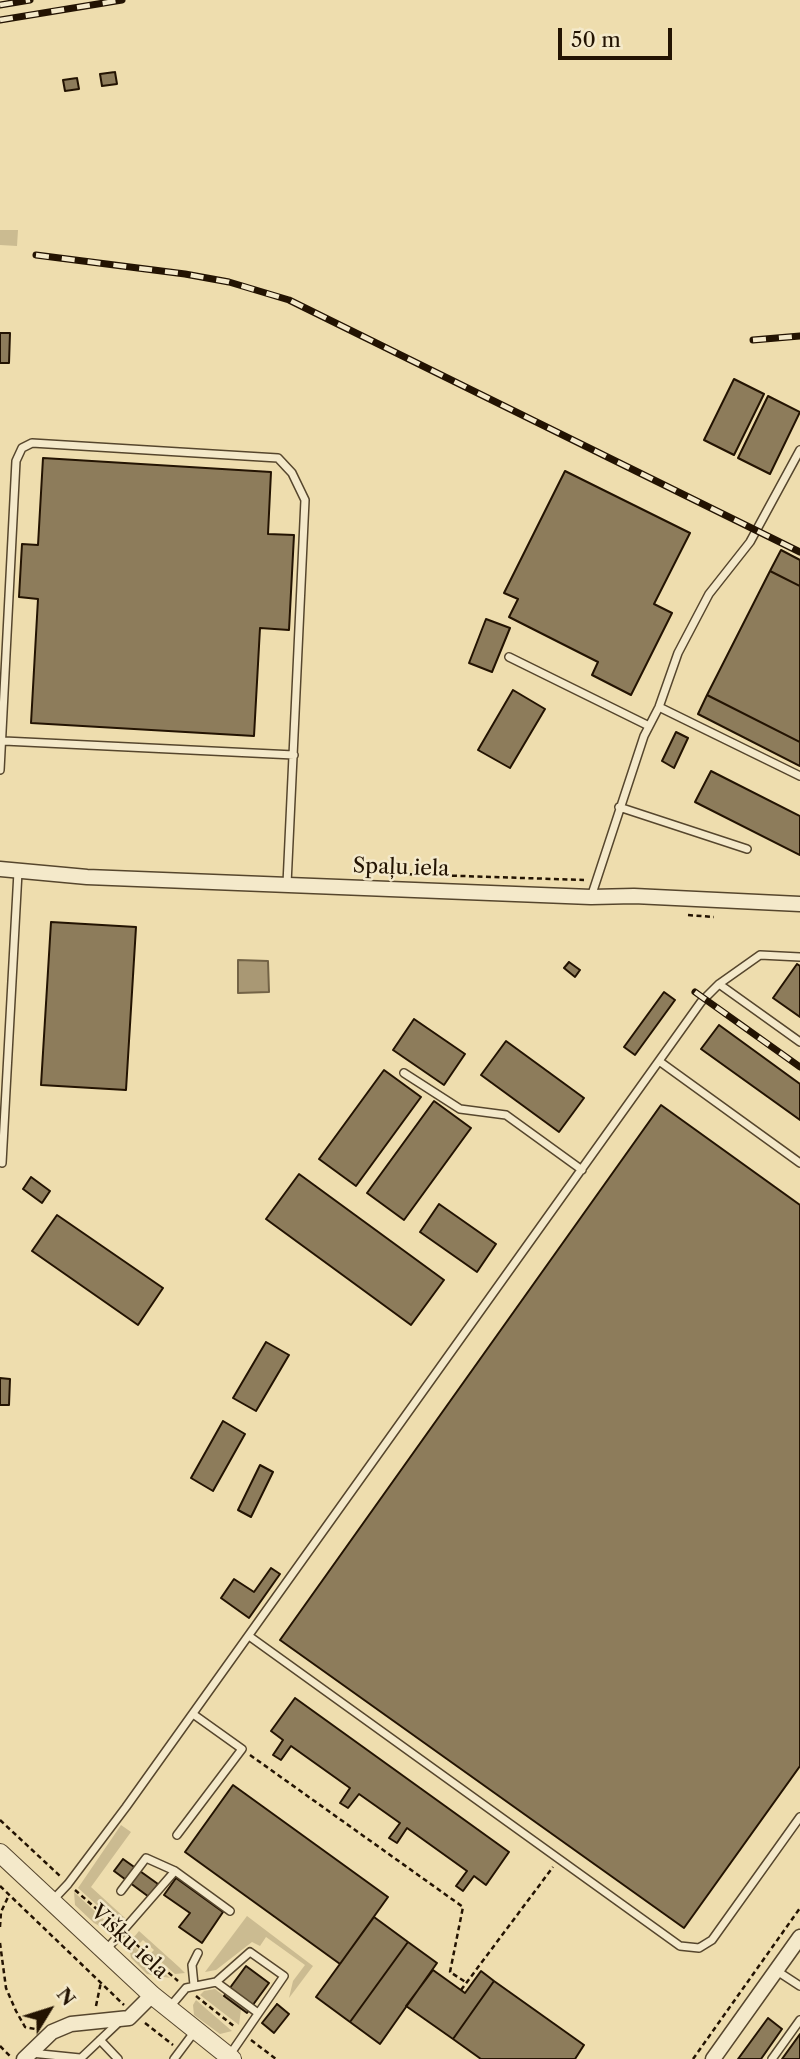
<!DOCTYPE html>
<html>
<head>
<meta charset="utf-8">
<style>
	body { margin:0 }
	#map { position:relative; width:800px; height:2059px; overflow:hidden; background:#eeddae; font-family:"Libre Caslon Text",serif }
	canvas { display:block }
	.north { position:absolute; left:14px; top:1975px; width:70px; height:70px; -webkit-text-stroke:5px #f4e9ca; paint-order:stroke; rotate:52deg; font-size:19px; font-weight:700; line-height:28px; text-align:center; color:#231302 }
	.north::after { content:''; display:block; margin:auto; width:24px; height:32px; background:#231302; clip-path:polygon(50% 0,100% 100%,50% 72%,0 100%) }
	.scale { position:absolute; left:558px; top:28px; width:114px; height:32px; box-sizing:border-box; border:4px solid #231302; border-top:0; padding-left:9px; font-size:21px; line-height:24px; white-space:nowrap; color:#231302; -webkit-text-stroke:5px #f4e9ca; paint-order:stroke }
</style>
</head>
<body>
<div id="map">
<canvas width="800" height="2059"></canvas>
<div class="north">N</div>
<div class="scale">50 m</div>
</div>
<script>
const ctx = document.querySelector('canvas').getContext('2d');
ctx.lineJoin = 'round';
function fill(path, color) {
  ctx.fillStyle = color;
  ctx.fill(path, 'evenodd');
}
function shape(rows) {
  const path = new Path2D();
  for (const r of rows) {
    path.moveTo(r[0], r[1]);
    for (let i = 2; i < r.length; i += 2) path.lineTo(r[i], r[i + 1]);
  }
  return path;
}
function stroke(path, color, width, dash) {
  ctx.strokeStyle = color;
  ctx.lineWidth = width;
  ctx.lineCap = dash ? 'butt' : 'round';
  ctx.setLineDash(dash || []);
  ctx.stroke(path);
}
function write(font, color, halo, rows, align = 'center') {
  ctx.font = font + ' "Libre Caslon Text",serif';
  ctx.lineWidth = 5;
  ctx.setLineDash([]);
  ctx.textBaseline = 'middle';
  ctx.strokeStyle = halo;
  ctx.fillStyle = color;
  for (const [text, x, y, turn = 0] of rows) {
    ctx.save();
    ctx.translate(x, y);
    ctx.rotate((+turn || 0) * Math.PI / 180);
    ctx.textAlign = isNaN(turn) ? turn : align;
    if (halo) ctx.strokeText(text, 0, 0);
    ctx.fillText(text, 0, 0);
    ctx.restore();
  }
}
fill(shape([
	[0,230,18,230,17,246,0,245],
	[121,1825,131,1832,91,1887,125,1918,119,1925,78,1888],
	[74,1892,113,1928,107,1930,94,1923,75,1905],
	[247,1916,313,1966,289,1998,293,1981,305,1965,266,1937,260,1946,252,1942,216,1970,205,1972],
	[139,1931,179,1967,185,1973,175,1974,151,1953,154,1950,143,1940,140,1943,134,1937],
	[128,1941,170,1978,147,1974,131,1958],
	[215,1989,241,2009,239,2025,200,1995,204,1991],
	[196,2000,232,2031,220,2034,194,2015,193,2005]
]), '#cbbb91');
const water = shape([
	[238,960,268,961,269,992,238,993,238,960]
]);
fill(water, '#a99874');
stroke(water, '#736346', 2);
const building = shape([
	[115,72,117,84,102,86,100,74,115,72],
	[77,78,79,89,65,91,63,80,77,78],
	[0,333,10,333,9,363,0,363,0,333],
	[734,379,764,394,734,455,704,440,734,379],
	[768,396,800,412,770,474,738,458,768,396],
	[43,458,271,472,268,534,294,535,289,630,260,628,254,736,31,723,38,599,19,597,22,544,38,545,43,458],
	[565,471,690,533,654,604,672,613,631,695,592,675,598,662,509,617,518,599,504,593,565,471],
	[781,550,800,560,800,586,770,571,781,550],
	[770,571,800,586,800,742,707,695,770,571],
	[486,619,510,628,492,672,469,663,486,619],
	[513,690,545,709,510,768,478,750,513,690],
	[707,695,800,742,800,766,698,714,707,695],
	[676,732,688,738,674,768,662,761,676,732],
	[711,771,800,816,800,855,695,802,711,771],
	[51,922,136,927,126,1090,41,1085,51,922],
	[569,962,580,970,575,977,564,968,569,962],
	[797,964,800,966,800,1017,773,998,797,964],
	[664,992,675,1000,635,1055,624,1047,664,992],
	[414,1019,465,1054,444,1085,393,1050,414,1019],
	[719,1025,800,1084,800,1120,701,1049,719,1025],
	[506,1041,584,1098,559,1132,481,1075,506,1041],
	[384,1070,421,1097,356,1186,319,1159,384,1070],
	[434,1101,471,1128,404,1220,367,1193,434,1101],
	[661,1105,800,1205,800,1766,684,1928,280,1640,661,1105],
	[299,1174,444,1280,411,1325,266,1219,299,1174],
	[31,1177,50,1191,42,1203,23,1189,31,1177],
	[439,1204,496,1244,477,1272,420,1232,439,1204],
	[57,1215,163,1288,138,1325,32,1251,57,1215],
	[266,1342,289,1355,256,1411,233,1398,266,1342],
	[0,1378,10,1379,9,1405,0,1405,0,1378],
	[223,1421,245,1434,213,1491,191,1478,223,1421],
	[260,1465,273,1472,251,1517,238,1510,260,1465],
	[271,1568,280,1574,249,1618,221,1598,234,1579,254,1592,271,1568],
	[295,1698,509,1852,486,1885,474,1876,463,1891,456,1886,467,1871,407,1828,397,1843,389,1838,400,1823,359,1794,348,1808,340,1803,350,1788,291,1746,281,1760,273,1755,283,1740,271,1731,295,1698],
	[233,1785,388,1897,340,1964,185,1852,233,1785],
	[123,1859,158,1884,149,1897,114,1871,123,1859],
	[176,1878,223,1912,202,1943,179,1927,190,1913,164,1895,176,1878],
	[374,1917,408,1942,350,2022,316,1997,374,1917],
	[408,1942,437,1963,380,2044,350,2022,408,1942],
	[246,1966,269,1983,247,2013,224,1996,246,1966],
	[433,1970,465,1993,481,1971,494,1981,453,2039,406,2006,433,1970],
	[494,1981,584,2045,575,2059,481,2059,453,2039,494,1981],
	[277,2004,289,2014,274,2033,262,2023,277,2004],
	[768,2018,782,2029,761,2059,738,2059,768,2018],
	[800,2034,800,2059,782,2059,800,2034]
]);
fill(building, '#8d7c5b');
stroke(building, '#231302', 2);
const service = shape([
	[509,657,649,726],
	[659,707,800,776],
	[4,741,294,755],
	[0,770,16,461,22,448,32,443,278,458,292,473,305,500,287,884],
	[619,807,747,849],
	[591,897,644,736,659,707,678,653,709,594,750,542,800,450],
	[719,984,800,1042],
	[659,1061,800,1163],
	[404,1073,460,1109,506,1115,582,1170],
	[2,1163,18,872],
	[249,1636,680,1946,699,1948,712,1940,800,1817],
	[177,1835,242,1749,193,1714],
	[121,1891,146,1858,175,1871],
	[52,1901,68,1884,126,1807,701,1002,719,984,760,955,800,957],
	[106,1950,175,1871,230,1911],
	[777,1971,800,1986],
	[216,1982,258,2013],
	[194,1985,192,1965,198,1953],
	[169,2008,186,1988,216,1982,250,1952,284,1976,229,2056],
	[100,2040,118,2059],
	[31,2053,80,2058],
	[80,2059,120,2021],
	[174,2059,195,2031],
	[772,2059,800,2020]
]);
const minor = shape([
	[0,869,87,877,591,897,634,896,800,904],
	[24,2059,52,2032,71,2024,129,2018,152,1995],
	[713,2059,800,1937]
]);
const tertiary = shape([
	[0,1853,152,1995,232,2059]
]);
stroke(service, '#56462d', 10);
stroke(minor, '#56462d', 17);
stroke(tertiary, '#56462d', 20);
stroke(shape([
	[401,874,584,880],
	[688,915,714,917],
	[250,1755,463,1907,450,1972,467,1983],
	[0,1820,60,1876],
	[0,1886,124,2005],
	[75,1890,115,1925],
	[0,1927,1,1912,9,1895],
	[130,1939,178,1981],
	[0,1943,6,1988,16,2011,25,2027,35,2029],
	[461,1990,553,1867],
	[196,1996,235,2027],
	[96,2006,101,1982],
	[145,2023,173,2045],
	[251,2040,276,2059],
	[0,2046,11,2057],
	[693,2059,800,1908]
]), '#231302', 2.5, [5, 3.5]);
stroke(service, '#f4e9ca', 7);
stroke(minor, '#f4e9ca', 14);
stroke(tertiary, '#f4e9ca', 18);
const rail = shape([
	[0,5,30,0],
	[0,20,122,0],
	[36,255,185,274,229,282,289,300,800,552],
	[753,340,800,336],
	[695,992,800,1067]
]);
stroke(rail, '#231302', 7);
stroke(rail, '#f4e9ca', 4.5, [13]);
write('21px', '#231302', '#f4e9ca', [
	["Spaļu iela",401,868,2],
	["Višķu iela",129,1942,43]
]);
</script>
</body>
</html>
